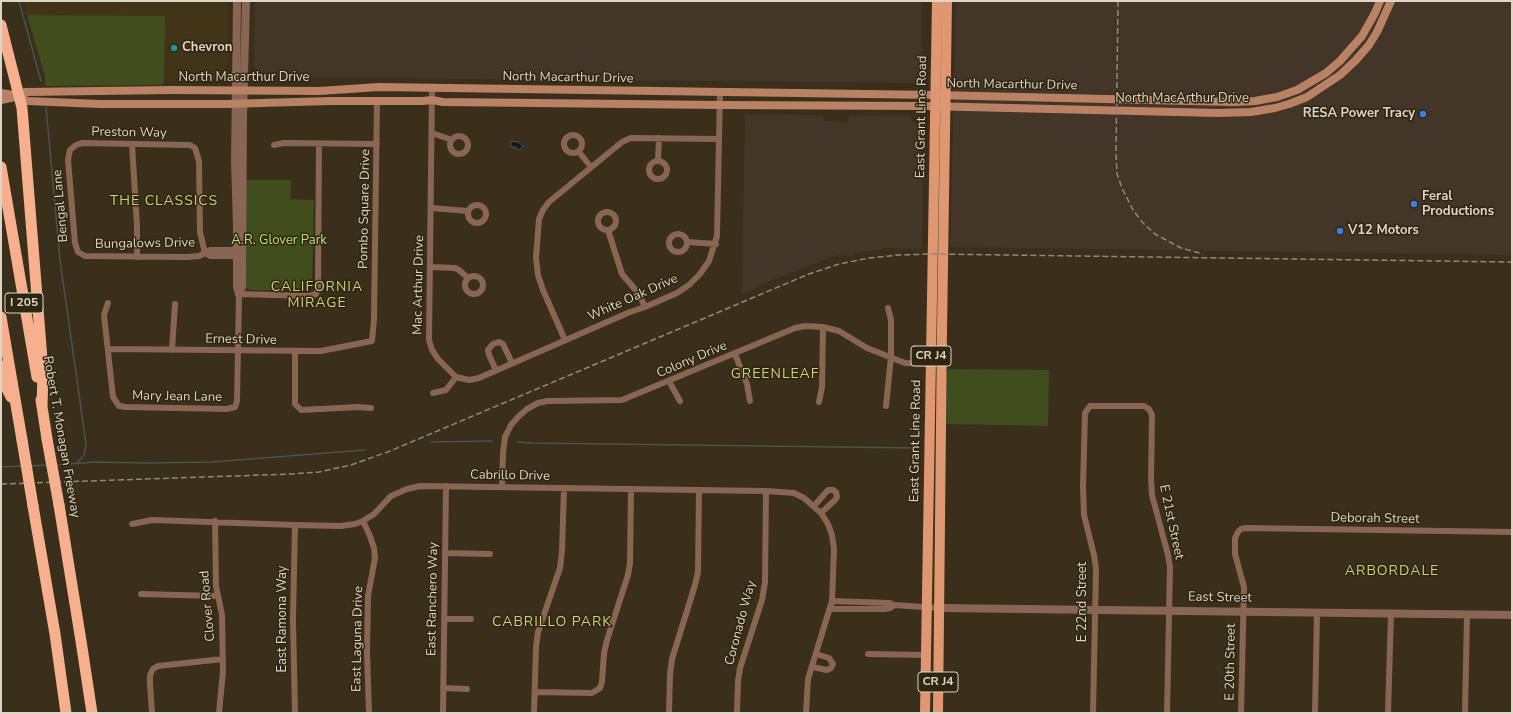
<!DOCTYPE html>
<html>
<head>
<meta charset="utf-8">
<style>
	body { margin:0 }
	#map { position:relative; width:1513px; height:714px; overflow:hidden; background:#3a2f1a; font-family:"Nunito Sans",sans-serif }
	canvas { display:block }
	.frame { position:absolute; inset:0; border:2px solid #dcd5c8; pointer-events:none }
</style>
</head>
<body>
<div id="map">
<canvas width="1513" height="714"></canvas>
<div class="frame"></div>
</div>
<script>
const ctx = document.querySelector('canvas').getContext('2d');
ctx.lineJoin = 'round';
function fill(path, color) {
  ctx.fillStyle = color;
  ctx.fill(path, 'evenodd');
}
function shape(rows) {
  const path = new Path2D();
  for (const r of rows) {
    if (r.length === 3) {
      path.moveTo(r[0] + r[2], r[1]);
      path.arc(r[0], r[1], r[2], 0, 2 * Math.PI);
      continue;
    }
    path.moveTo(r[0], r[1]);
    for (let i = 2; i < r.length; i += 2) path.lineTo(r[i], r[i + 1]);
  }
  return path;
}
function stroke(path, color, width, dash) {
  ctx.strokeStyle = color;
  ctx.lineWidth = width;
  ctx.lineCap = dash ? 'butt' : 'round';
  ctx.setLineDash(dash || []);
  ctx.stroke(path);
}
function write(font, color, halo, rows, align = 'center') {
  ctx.font = font + ' "Nunito Sans",sans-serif';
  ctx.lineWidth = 3;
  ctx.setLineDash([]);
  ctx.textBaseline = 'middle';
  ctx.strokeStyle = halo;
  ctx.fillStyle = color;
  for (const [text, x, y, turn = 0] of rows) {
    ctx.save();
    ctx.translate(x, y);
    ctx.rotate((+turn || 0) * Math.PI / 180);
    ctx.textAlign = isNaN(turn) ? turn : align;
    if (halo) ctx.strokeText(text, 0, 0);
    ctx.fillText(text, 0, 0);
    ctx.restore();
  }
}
fill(shape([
	[24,1,228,1,228,66,215,78,176,78,176,81,164,82,165,16,27,15]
]), '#423417');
fill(shape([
	[255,1,922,1,921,83,259,77,254,69],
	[956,1,1512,1,1512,255,950,247],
	[745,114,821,115,825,121,846,122,851,115,911,116,912,122,925,123,925,147,922,147,922,163,923,164,923,169,922,249,882,248,882,250,867,251,854,254,854,256,837,255,770,281,742,295]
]), '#443529');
fill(shape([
	[27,15,165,16,164,82,163,82,162,85,45,86,45,76],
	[246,180,291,180,290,199,314,200,312,285,309,289,305,290,252,290,248,289,245,286],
	[949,369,1049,370,1048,426,946,424,947,371]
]), '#3f4e1c');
const water = shape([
	[511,141,518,142,523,146,519,150,516,147,511,147,511,141]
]);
fill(water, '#0c1b20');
stroke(water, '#4a5352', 1);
stroke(shape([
	[19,1,41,81],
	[46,107,60,260,86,444,84,455,77,463],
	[431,442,492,441],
	[517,442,531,443,917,448],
	[57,465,95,462,144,463,212,462,365,450],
	[31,466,47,465],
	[1,467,21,466]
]), '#4a5352', 1.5);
stroke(shape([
	[432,88,429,340,432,350,438,359,456,377,469,380,479,378,630,312,645,307,677,293,689,285,700,274,709,261,717,236,720,92],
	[432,133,452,140],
	[573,144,9],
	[459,145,9],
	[132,144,137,226,137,257],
	[274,145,284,143,377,144],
	[579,152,591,167],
	[658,170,9],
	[658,161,659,138],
	[477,214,9],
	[431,208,468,211],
	[607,221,9],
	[608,230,622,274,639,294,645,307],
	[678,243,9],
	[687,242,716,244],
	[205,253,200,232,199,161,195,148,190,145,82,143,76,145,70,150,68,160,75,243,78,252,85,256,187,257,199,256,205,253,210,250,232,250,237,247],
	[205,253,210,256,232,256,237,258],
	[430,267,455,268,459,270,468,278],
	[474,285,9],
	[108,303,104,315,113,397,119,406,126,407,227,409,235,407,237,401,239,294,309,296,316,294,318,288,319,144],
	[565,340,543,290,538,275,536,258,539,219,543,210,549,202,622,142,631,138,719,139],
	[109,349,321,351,372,341,374,319,377,101],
	[172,350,175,304],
	[295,351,295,404,301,410,358,407,371,408],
	[735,354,747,384,750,401],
	[496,370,489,355,488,350,493,344,499,342,503,344,512,363],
	[669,381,680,401],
	[433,393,446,390,456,377],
	[819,402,822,387,823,327],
	[886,406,891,357,891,320,888,308],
	[502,487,503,453,505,437,511,425,518,417,527,409,538,403,548,401,622,400,795,328,805,326,823,327,839,331,867,348,905,363,933,364],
	[814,506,828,490,833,490,836,492,837,497,835,500,821,513],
	[215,521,216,586,222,615,223,671,219,713],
	[363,521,370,536,374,548,375,558,368,596,367,651,369,713],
	[132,524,152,520,295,525,341,526,355,524,363,521,374,514,391,496,407,489,420,486,766,491,794,493,804,498,821,513,828,524,832,535,834,549,832,601,808,679,806,713],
	[445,553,490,554],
	[141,594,218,596],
	[832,601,890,603,894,605,939,608],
	[830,609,884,609,890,608,894,605],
	[444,619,471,619],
	[868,654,926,655],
	[812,667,827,670,831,668,833,664,829,658,816,654],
	[443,688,467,689],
	[535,692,592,693,600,688,602,682,604,653,607,640,628,575,630,563,631,489],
	[152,713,150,684,150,675,153,669,158,666,223,659],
	[295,713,293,619,295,525],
	[443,713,446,486],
	[534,713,536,647,538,632,560,568,562,551,564,488],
	[669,713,670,674,672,659,695,585,698,572,699,490],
	[737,713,738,681,740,668,762,600,765,582,766,491],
	[1093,713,1096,569,1094,555,1084,515,1083,487,1085,413,1090,406,1144,406,1149,409,1152,415,1151,479,1152,495,1168,555,1170,567,1167,713],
	[1241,713,1244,587,1235,554,1235,538,1238,532,1241,529,1246,528,1512,532],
	[1315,713,1317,612],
	[1388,713,1391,613],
	[1465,713,1467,615]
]), '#896553', 6);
stroke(shape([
	[237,1,235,162,237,226,237,287,239,294],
	[239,294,242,287,243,116,246,1],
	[939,608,1512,615]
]), '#896553', 8);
stroke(shape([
	[1,93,20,96,25,92,171,90,319,91,379,87,935,95,1234,102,1255,101,1277,97,1297,90,1326,73,1340,61,1362,36,1375,13,1380,1],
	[1,100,20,96,27,101,100,104,225,104,331,101,423,101,432,100,443,102,720,105,925,106,1219,113,1251,112,1275,108,1289,104,1307,97,1340,75,1355,61,1369,45,1377,32,1391,1]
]), '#ba8265', 8);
stroke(shape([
	[925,713,937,1],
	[938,713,942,330,947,1]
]), '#df9772', 10);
stroke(shape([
	[1,25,22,108,43,372,42,406],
	[1,167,37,377],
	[1,317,22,440],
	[1,366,4,383,11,397],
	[41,400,47,439],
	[59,505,81,641,92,713],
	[33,506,55,634,66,713]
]), '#f6b08d', 11);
stroke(shape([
	[1118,1,1116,153,1117,174,1122,188,1133,210,1143,223,1155,234,1181,248,1203,254],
	[1,484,291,474,319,472,351,465,390,451,809,274,839,264,869,258,899,255,932,254,1512,262]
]), '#918978', 1.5, [6, 3]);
stroke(shape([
	[47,439,59,505],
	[22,440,33,506]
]), '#f6b08d', 11);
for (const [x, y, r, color] of [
	[174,48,4,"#0f9aa8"],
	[1423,114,4,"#3f7fe0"],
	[1414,204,4,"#3f7fe0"],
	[1340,231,4,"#3f7fe0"]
]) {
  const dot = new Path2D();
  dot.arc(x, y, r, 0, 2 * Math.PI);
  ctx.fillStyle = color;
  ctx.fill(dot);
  stroke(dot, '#302610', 1.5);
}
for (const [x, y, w] of [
	[24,303,38],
	[931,356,40],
	[938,682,40]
]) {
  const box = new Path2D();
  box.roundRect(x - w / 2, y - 10, w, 20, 3);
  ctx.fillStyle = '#302610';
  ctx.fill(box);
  stroke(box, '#dcd5c8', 1);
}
write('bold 12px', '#dcd5c8', null, [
	["I 205",24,303],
	["CR J4",931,356],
	["CR J4",938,682]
]);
write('bold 13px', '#dcd5c8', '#302610', [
	["Chevron",182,48],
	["RESA Power Tracy",1415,114,"right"],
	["Feral",1422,197],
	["Productions",1422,212],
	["V12 Motors",1348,231]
], 'left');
write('13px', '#dcd5c8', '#302610', [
	["North Macarthur Drive",244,78],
	["North Macarthur Drive",568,78,1],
	["North Macarthur Drive",1012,85,1],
	["North MacArthur Drive",1182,99],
	["East Grant Line Road",922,117,-89],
	["Preston Way",129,133,1],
	["Bengal Lane",61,206,-95],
	["Pombo Square Drive",365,209,-89],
	["Bungalows Drive",145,244,-1],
	["Mac Arthur Drive",419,285,-89],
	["White Oak Drive",633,298,-24],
	["Ernest Drive",241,340,1],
	["Colony Drive",692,360,-23],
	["Mary Jean Lane",177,397,1],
	["Robert T. Monagan Freeway",61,437,80],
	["East Grant Line Road",916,441,-89],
	["Cabrillo Drive",510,476,1],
	["Deborah Street",1375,519,1],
	["E 21st Street",1171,522,78],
	["East Street",1220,598,1],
	["East Ranchero Way",433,599,-89],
	["E 22nd Street",1083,602,-90],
	["Clover Road",208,606,-95],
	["East Ramona Way",283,619,-90],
	["Coronado Way",741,623,-75],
	["East Laguna Drive",358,639,-89],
	["E 20th Street",1231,662,-89]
]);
write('13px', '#bce06d', '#302610', [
	["A.R. Glover Park",279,241]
]);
ctx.letterSpacing = '1px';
write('14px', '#cdcf81', '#302610', [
	["THE CLASSICS",164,202],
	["CALIFORNIA",317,288],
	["MIRAGE",317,304],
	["GREENLEAF",775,375],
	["ARBORDALE",1392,572],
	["CABRILLO PARK",552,623]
]);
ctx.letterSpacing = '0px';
</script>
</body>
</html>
